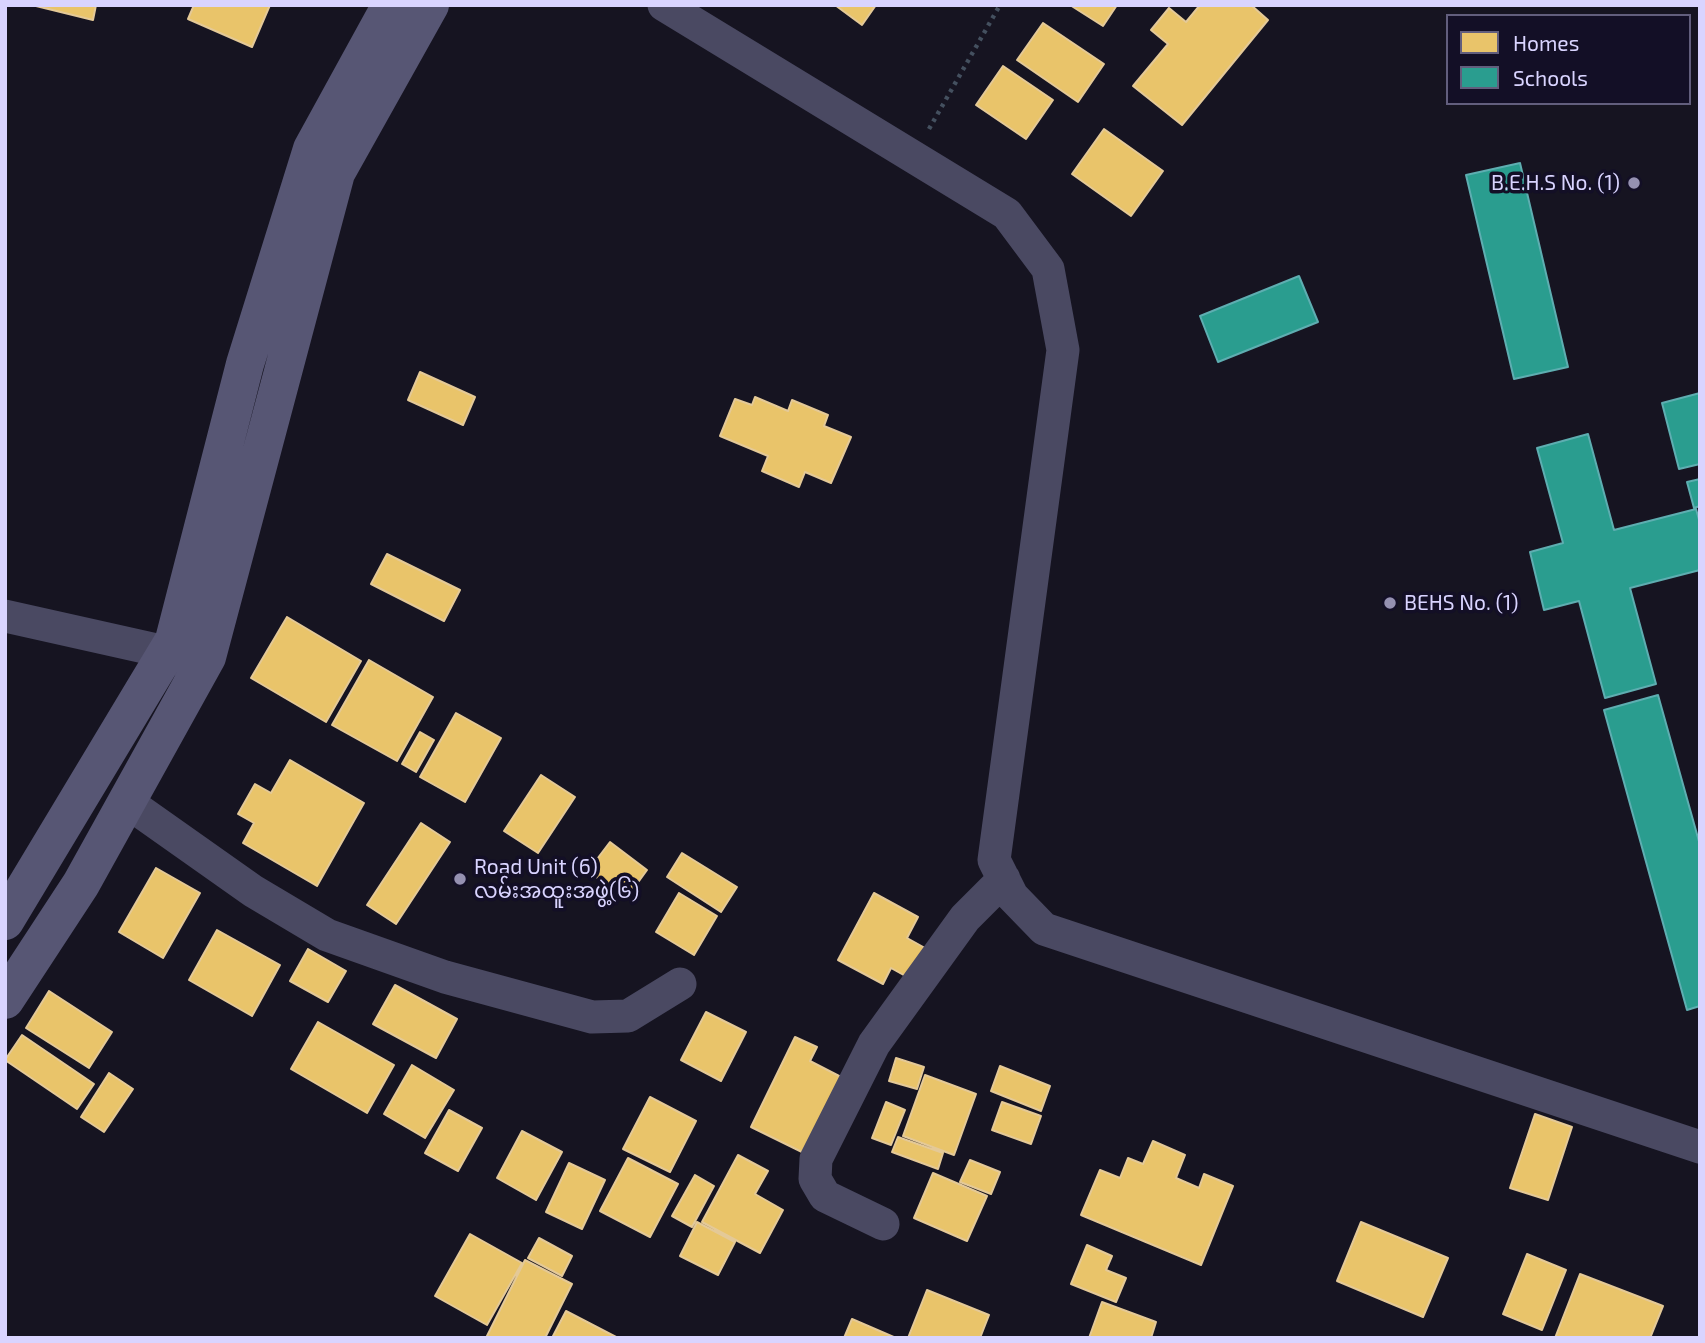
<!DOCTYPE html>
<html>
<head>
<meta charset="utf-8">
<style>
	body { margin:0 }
	#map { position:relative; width:1705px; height:1343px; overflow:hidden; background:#161421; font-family:"Exo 2",sans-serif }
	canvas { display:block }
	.frame { position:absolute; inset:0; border:7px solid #d9d4ff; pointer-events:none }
	.legend { position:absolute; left:1446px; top:14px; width:245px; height:91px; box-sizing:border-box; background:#130f26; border:2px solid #625e7d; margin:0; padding:9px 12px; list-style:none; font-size:21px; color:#d9d4ff }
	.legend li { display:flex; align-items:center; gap:14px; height:35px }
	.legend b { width:35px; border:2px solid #625e7d }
</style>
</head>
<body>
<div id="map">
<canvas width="1705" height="1343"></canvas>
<div class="frame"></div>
<ul class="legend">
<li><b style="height:19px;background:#e9c46a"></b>Homes</li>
<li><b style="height:19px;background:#2a9d8f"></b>Schools</li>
</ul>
</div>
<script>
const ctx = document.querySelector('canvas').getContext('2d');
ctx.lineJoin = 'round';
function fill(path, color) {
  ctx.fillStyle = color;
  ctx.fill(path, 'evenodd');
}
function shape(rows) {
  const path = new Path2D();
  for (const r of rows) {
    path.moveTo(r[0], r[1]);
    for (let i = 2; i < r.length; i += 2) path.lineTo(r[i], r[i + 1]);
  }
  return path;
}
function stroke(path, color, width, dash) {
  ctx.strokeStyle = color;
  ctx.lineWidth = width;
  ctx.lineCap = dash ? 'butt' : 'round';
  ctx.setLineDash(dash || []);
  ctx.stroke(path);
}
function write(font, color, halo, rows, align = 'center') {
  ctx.font = font + ' "Exo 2","Noto Sans Myanmar",sans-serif';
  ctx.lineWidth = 7;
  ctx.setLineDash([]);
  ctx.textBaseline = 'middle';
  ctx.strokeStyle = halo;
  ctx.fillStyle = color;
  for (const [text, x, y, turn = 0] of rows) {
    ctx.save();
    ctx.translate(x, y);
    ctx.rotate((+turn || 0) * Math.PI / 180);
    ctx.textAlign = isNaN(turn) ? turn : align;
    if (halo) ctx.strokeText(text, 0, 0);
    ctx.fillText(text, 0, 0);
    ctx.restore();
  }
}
const homes = shape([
	[32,5,96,5,93,20,32,5],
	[194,5,270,5,252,47,188,19,194,5],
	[835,5,876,5,862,25,835,5],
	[1070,5,1117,5,1103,26,1070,5],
	[1200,5,1251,5,1268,20,1182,125,1133,86,1168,44,1151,30,1169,8,1186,22,1200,5],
	[1043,23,1104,64,1078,102,1017,60,1043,23],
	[1003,66,1053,100,1026,139,976,105,1003,66],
	[1104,129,1163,171,1131,216,1072,174,1104,129],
	[420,372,475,397,463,425,408,400,420,372],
	[755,397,788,411,792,400,828,415,824,426,851,437,831,483,805,472,799,487,762,471,768,456,720,436,735,399,752,405,755,397],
	[387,554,460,590,444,621,371,584,387,554],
	[287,617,361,661,326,722,251,678,287,617],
	[369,660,433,697,397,761,332,725,369,660],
	[456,713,501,738,465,802,420,777,456,713],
	[420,732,434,740,416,772,402,764,420,732],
	[290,760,364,803,317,886,243,843,254,823,238,814,255,784,271,793,290,760],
	[541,775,575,797,538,853,504,831,541,775],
	[421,823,450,842,396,924,367,905,421,823],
	[610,842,647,870,626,899,588,871,610,842],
	[682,853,737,887,721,912,667,877,682,853],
	[156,868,200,893,163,958,119,932,156,868],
	[679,893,717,916,694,955,656,932,679,893],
	[874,893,918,917,907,938,925,948,909,978,891,968,883,984,838,960,874,893],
	[217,930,280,965,252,1016,189,980,217,930],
	[308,949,346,971,328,1002,290,981,308,949],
	[395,985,457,1019,436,1058,373,1024,395,985],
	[49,991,112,1032,89,1068,26,1028,49,991],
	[706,1012,746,1032,721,1081,681,1060,706,1012],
	[318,1022,394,1065,367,1113,291,1069,318,1022],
	[22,1035,94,1084,77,1109,5,1060,22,1035],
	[795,1037,817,1047,810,1061,843,1078,806,1154,751,1127,795,1037],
	[896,1058,924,1067,917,1089,889,1081,896,1058],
	[412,1065,454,1090,425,1138,384,1114,412,1065],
	[1000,1066,1050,1086,1041,1111,991,1091,1000,1066],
	[109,1073,133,1089,104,1132,81,1117,109,1073],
	[925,1075,976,1094,954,1155,903,1136,925,1075],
	[650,1097,696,1121,670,1172,623,1149,650,1097],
	[886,1102,905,1110,891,1145,872,1138,886,1102],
	[1002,1102,1041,1116,1031,1144,992,1130,1002,1102],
	[449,1110,482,1128,458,1171,425,1153,449,1110],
	[1535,1114,1572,1127,1548,1200,1510,1188,1535,1114],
	[522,1131,562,1152,536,1200,497,1178,522,1131],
	[898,1137,943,1153,938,1169,892,1152,898,1137],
	[1153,1141,1185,1155,1176,1178,1199,1188,1204,1174,1233,1186,1201,1265,1081,1215,1100,1170,1120,1178,1128,1158,1143,1164,1153,1141],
	[738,1155,768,1171,755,1194,783,1210,760,1253,702,1222,738,1155],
	[628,1158,678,1184,650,1237,600,1211,628,1158],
	[970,1160,1000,1172,991,1194,960,1182,970,1160],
	[569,1163,605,1180,582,1229,546,1212,569,1163],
	[933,1173,987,1196,967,1241,914,1218,933,1173],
	[695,1175,714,1186,692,1227,672,1216,695,1175],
	[697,1222,735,1242,718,1275,680,1256,697,1222],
	[1361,1222,1448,1258,1423,1317,1337,1281,1361,1222],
	[470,1234,522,1263,487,1325,435,1296,470,1234],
	[539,1238,572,1256,562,1276,528,1258,539,1238],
	[1087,1245,1112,1256,1106,1270,1126,1278,1116,1302,1071,1284,1087,1245],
	[1527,1254,1566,1270,1542,1330,1503,1314,1527,1254],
	[525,1260,572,1284,545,1338,486,1338,525,1260],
	[1580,1274,1663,1306,1650,1338,1555,1338,1580,1274],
	[927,1290,989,1315,980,1338,908,1338,927,1290],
	[1102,1302,1156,1322,1151,1338,1089,1338,1102,1302],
	[566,1311,618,1338,552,1338,566,1311],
	[852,1319,896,1338,844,1338,852,1319]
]);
fill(homes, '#e9c46a');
stroke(homes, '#e4c997', 2);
const schools = shape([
	[1520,163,1568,367,1514,379,1466,175,1520,163],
	[1299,276,1318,322,1218,362,1200,316,1299,276],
	[1700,393,1700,464,1679,469,1662,403,1700,393],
	[1588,434,1614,530,1696,509,1700,523,1700,570,1630,588,1656,684,1605,698,1579,601,1544,610,1530,552,1563,543,1537,448,1588,434],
	[1700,479,1700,506,1694,508,1687,482,1700,479],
	[1658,695,1700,845,1700,1006,1687,1010,1604,710,1658,695]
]);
fill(schools, '#2a9d8f');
stroke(schools, '#5eaeb1', 2);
stroke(shape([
	[929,129,1000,5]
]), '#44505f', 4.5, [3.5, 5]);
stroke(shape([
	[664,5,1007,214,1048,269,1063,350,994,860,1012,896,1044,929,1700,1147],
	[5,616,166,652,188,664],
	[127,802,253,891,327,935,445,977,592,1017,628,1016,680,984],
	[883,1224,825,1196,815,1179,816,1159,874,1044,965,918,1004,879]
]), '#4a4962', 33);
stroke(shape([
	[5,921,174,640,245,364,312,149,391,5],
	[5,1000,81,884,207,657,336,173,430,5]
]), '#575674', 38);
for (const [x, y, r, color] of [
	[1634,183,7,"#9591b1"],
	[1390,603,7,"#9591b1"],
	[460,879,7,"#9591b1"]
]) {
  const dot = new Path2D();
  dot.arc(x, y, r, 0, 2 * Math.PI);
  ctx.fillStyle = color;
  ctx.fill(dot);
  stroke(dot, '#130f26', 2.5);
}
write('21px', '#d9d4ff', '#130f26', [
	["B.E.H.S No. (1)",1620,183,"right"],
	["BEHS No. (1)",1404,603],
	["Road Unit (6)",474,867],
	["လမ်းအထူးအဖွဲ့(၆)",474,891]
], 'left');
</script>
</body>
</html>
